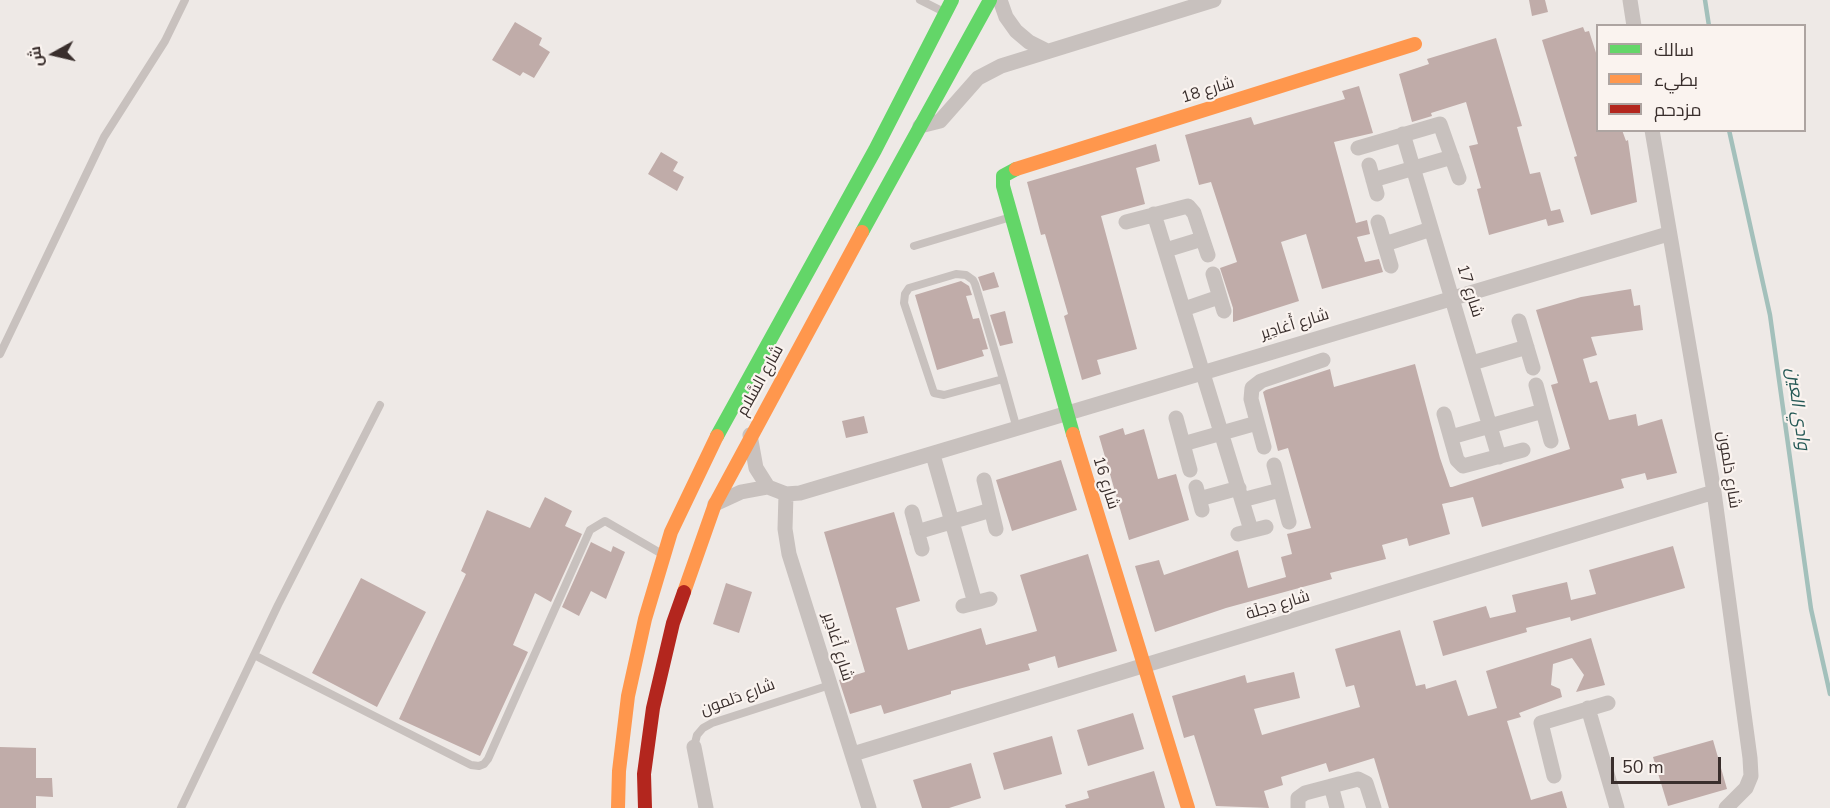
<!DOCTYPE html>
<html>
<head>
<meta charset="utf-8">
<style>
	body { margin:0 }
	#map { position:relative; width:1830px; height:808px; overflow:hidden; background:#eee9e6; font-family:"Nunito Sans",Cairo,sans-serif }
	canvas { display:block }
	.legend { position:absolute; left:1596px; top:24px; width:210px; height:108px; box-sizing:border-box; background:#faf3ef; border:2px solid #ada4a1; margin:0; padding:8px 10px; list-style:none; font-size:18px; color:#392e2c }
	.legend li { display:flex; align-items:center; gap:12px; height:30px }
	.legend b { width:30px; border:2px solid #ada4a1 }
	.north { position:absolute; left:24px; top:24px; width:60px; height:60px; -webkit-text-stroke:4px #faf3ef; paint-order:stroke; rotate:262deg; font-size:16px; font-weight:700; line-height:24px; text-align:center; color:#392e2c }
	.north::after { content:''; display:block; margin:auto; width:21px; height:27px; background:#392e2c; clip-path:polygon(50% 0,100% 100%,50% 72%,0 100%) }
	.scale { position:absolute; left:1611px; top:757px; width:110px; height:27px; box-sizing:border-box; border:3px solid #392e2c; border-top:0; padding-left:8px; font-size:18px; line-height:21px; white-space:nowrap; color:#392e2c; -webkit-text-stroke:4px #faf3ef; paint-order:stroke }
</style>
</head>
<body>
<div id="map">
<canvas width="1830" height="808"></canvas>
<ul class="legend">
<li><b style="height:8px;background:#63d668"></b>سالك</li>
<li><b style="height:8px;background:#ff974d"></b>بطيء</li>
<li><b style="height:8px;background:#b3261e"></b>مزدحم</li>
</ul>
<div class="north">ش</div>
<div class="scale">50 m</div>
</div>
<script>
const ctx = document.querySelector('canvas').getContext('2d');
ctx.lineJoin = 'round';
function shape(rows) {
  const path = new Path2D();
  for (const r of rows) {
    path.moveTo(r[0], r[1]);
    for (let i = 2; i < r.length; i += 2) path.lineTo(r[i], r[i + 1]);
  }
  return path;
}
function stroke(path, color, width, dash) {
  ctx.strokeStyle = color;
  ctx.lineWidth = width;
  ctx.lineCap = dash ? 'butt' : 'round';
  ctx.setLineDash(dash || []);
  ctx.stroke(path);
}
function fill(path, color) {
  ctx.fillStyle = color;
  ctx.fill(path, 'evenodd');
}
function write(font, color, halo, rows, align = 'center') {
  ctx.font = font + ' "Nunito Sans",Cairo,sans-serif';
  ctx.lineWidth = 4.5;
  ctx.setLineDash([]);
  ctx.textBaseline = 'middle';
  ctx.strokeStyle = halo;
  ctx.fillStyle = color;
  for (const [text, x, y, turn = 0] of rows) {
    ctx.save();
    ctx.translate(x, y);
    ctx.rotate((+turn || 0) * Math.PI / 180);
    ctx.textAlign = isNaN(turn) ? turn : align;
    if (halo) ctx.strokeText(text, 0, 0);
    ctx.fillText(text, 0, 0);
    ctx.restore();
  }
}
stroke(shape([
	[1705,0,1709,26],
	[1729,130,1770,315,1811,609,1830,694]
]), '#a3c0bb', 4.5);
fill(shape([
	[1529,0,1545,0,1548,12,1532,16],
	[515,22,542,38,539,45,550,52,534,78,523,72,520,76,492,60],
	[1583,27,1585,32,1589,31,1598,59,1598,130,1622,130,1626,141,1628,140,1637,202,1591,215,1574,157,1577,156,1542,40],
	[1496,38,1522,126,1517,127,1530,174,1540,172,1551,211,1560,209,1564,222,1548,226,1546,219,1489,235,1477,189,1481,188,1469,146,1478,144,1466,102,1431,113,1432,116,1412,122,1399,74,1429,64,1427,59],
	[1359,86,1373,133,1334,142,1356,223,1367,220,1370,234,1357,237,1365,262,1379,259,1383,272,1322,289,1306,234,1281,242,1299,301,1233,322,1233,308,1220,268,1237,262,1211,182,1199,185,1185,135,1251,117,1254,125,1345,99,1342,91],
	[1156,144,1160,161,1136,168,1145,204,1101,216,1137,349,1097,360,1101,374,1082,380,1064,316,1068,314,1045,234,1041,235,1027,182],
	[661,152,678,162,673,171,684,177,677,191,648,174],
	[994,272,999,287,983,291,978,277],
	[961,281,969,286,972,295,966,296,973,319,979,318,988,349,982,350,984,356,937,370,915,295],
	[1631,289,1634,306,1640,305,1643,330,1591,337,1597,355,1583,359,1590,383,1597,381,1609,420,1636,414,1638,426,1662,419,1677,473,1647,480,1645,473,1621,479,1624,488,1482,527,1473,497,1442,504,1450,534,1409,546,1407,538,1382,545,1386,559,1330,573,1332,579,1226,608,1155,632,1135,566,1159,560,1164,575,1238,550,1248,588,1286,577,1281,557,1292,554,1287,534,1311,528,1288,448,1278,451,1263,392,1266,390,1330,369,1334,387,1415,364,1440,458,1450,487,1452,487,1570,449,1551,385,1558,383,1536,310,1581,297],
	[1005,311,1013,343,1000,346,990,315],
	[864,416,868,433,846,438,842,421],
	[1123,428,1125,435,1144,429,1158,479,1176,474,1189,520,1129,540,1099,436],
	[1061,460,1077,510,1012,531,996,480],
	[545,497,572,511,565,526,582,534,551,602,535,593,513,645,528,652,480,756,399,719,466,574,461,571,487,510,530,528],
	[894,512,920,601,896,608,908,650,981,628,986,645,1037,631,1020,575,1088,554,1117,651,1058,668,1055,656,1028,664,1030,670,951,691,951,694,884,714,881,705,850,714,839,680,865,672,824,532],
	[591,542,611,552,613,546,625,552,606,599,591,591,579,616,562,607],
	[1673,546,1685,588,1571,621,1570,617,1526,628,1527,632,1443,656,1433,621,1486,606,1490,618,1516,612,1512,595,1567,582,1571,600,1596,594,1589,570],
	[361,578,426,612,377,707,312,673],
	[726,583,752,592,739,633,713,624],
	[1400,630,1416,686,1425,684,1426,689,1456,680,1468,716,1497,708,1486,671,1591,638,1605,685,1576,692,1584,675,1572,658,1553,664,1551,685,1560,689,1562,697,1519,713,1521,717,1507,721,1531,800,1562,791,1567,808,1389,808,1374,758,1329,772,1326,763,1281,777,1283,785,1264,791,1269,808,1216,806,1194,735,1184,738,1172,696,1245,675,1247,683,1294,672,1300,698,1254,709,1262,735,1360,707,1354,685,1346,687,1335,649],
	[1133,713,1144,749,1088,766,1077,730],
	[1052,736,1062,774,1004,790,993,753],
	[1713,740,1727,789,1668,806,1653,757],
	[0,747,36,748,36,778,52,778,53,797,36,796,36,808,0,808],
	[971,763,981,798,949,808,922,808,913,780],
	[1154,771,1165,808,1066,808,1065,805,1089,798,1087,791]
]), '#c0aca9');
stroke(shape([
	[920,0,944,12],
	[914,246,1011,217],
	[0,354,104,137,165,41,185,0],
	[1003,379,944,395,934,393,904,303,905,294,909,288,956,274,966,275,973,280,975,284,1003,379,1017,429],
	[254,655,471,765,479,766,484,764,488,759,590,530,605,521,662,554],
	[694,747,697,735,703,728,712,723,830,685],
	[181,808,278,605,380,405]
]), '#c8c1be', 8);
stroke(shape([
	[1000,0,1006,17,1016,31,1029,42,1045,50],
	[1630,0,1634,26],
	[920,126,940,121,978,78,1001,66,1214,0],
	[1652,130,1714,492,1750,758,1751,776,1746,788,1726,808],
	[1403,134,1499,457],
	[1358,148,1440,124,1459,178],
	[1369,165,1377,194],
	[1373,180,1452,157],
	[1154,214,1251,530],
	[1126,222,1188,206,1194,213,1208,255],
	[1378,222,1391,266],
	[1385,244,1431,229],
	[1166,250,1202,239],
	[1213,274,1224,311],
	[1184,309,1219,297],
	[1519,321,1533,368],
	[1472,363,1527,347],
	[1536,385,1551,441],
	[1444,414,1457,460,1463,466,1523,450],
	[1176,418,1190,470],
	[750,435,756,468,768,487,786,494,800,493,1668,234],
	[1451,437,1543,411],
	[1183,444,1257,423],
	[1264,447,1251,399,1252,388,1261,381,1323,360],
	[933,455,975,603],
	[1274,465,1289,522],
	[984,480,996,529],
	[1196,487,1202,510],
	[786,494,785,529,789,554,869,808],
	[1199,499,1239,488],
	[1242,500,1280,490],
	[715,504,741,492,768,487],
	[912,512,922,549],
	[917,532,991,510],
	[1238,534,1266,527],
	[963,606,990,599],
	[1588,708,1617,808],
	[694,747,706,808],
	[853,754,1714,492],
	[1554,776,1541,723,1608,703],
	[1331,786,1337,808],
	[1298,808,1298,798,1305,793,1358,779,1366,783,1374,808]
]), '#c8c1be', 15);
stroke(shape([
	[1016,169,1003,176,1003,186,1073,434],
	[862,232,990,0],
	[717,436,875,150,952,0]
]), '#63d668', 14);
stroke(shape([
	[1016,169,1415,44],
	[1073,434,1188,808],
	[684,592,715,504,862,232],
	[618,808,619,771,628,696,645,619,671,532,717,436]
]), '#ff974d', 14);
stroke(shape([
	[645,808,644,774,653,708,673,623,684,592]
]), '#b3261e', 14);
write('16px', '#392e2c', '#faf3ef', [
	["شارع 18",1208,91,-17],
	["شارع 17",1469,291,73],
	["شارع أَغادِير",1295,325,-17],
	["شارع السَّلام",761,381,-61],
	["شارع دَلمون",1728,470,81],
	["شارع 16",1105,483,73],
	["شارع دِجلَة",1278,606,-17],
	["شارع أَغادِير",837,647,73],
	["شارع دَلمون",738,698,-20]
]);
write('italic 18px', '#245855', '#faf3ef', [
	["وادي العين",1797,409,82]
]);
</script>
</body>
</html>
